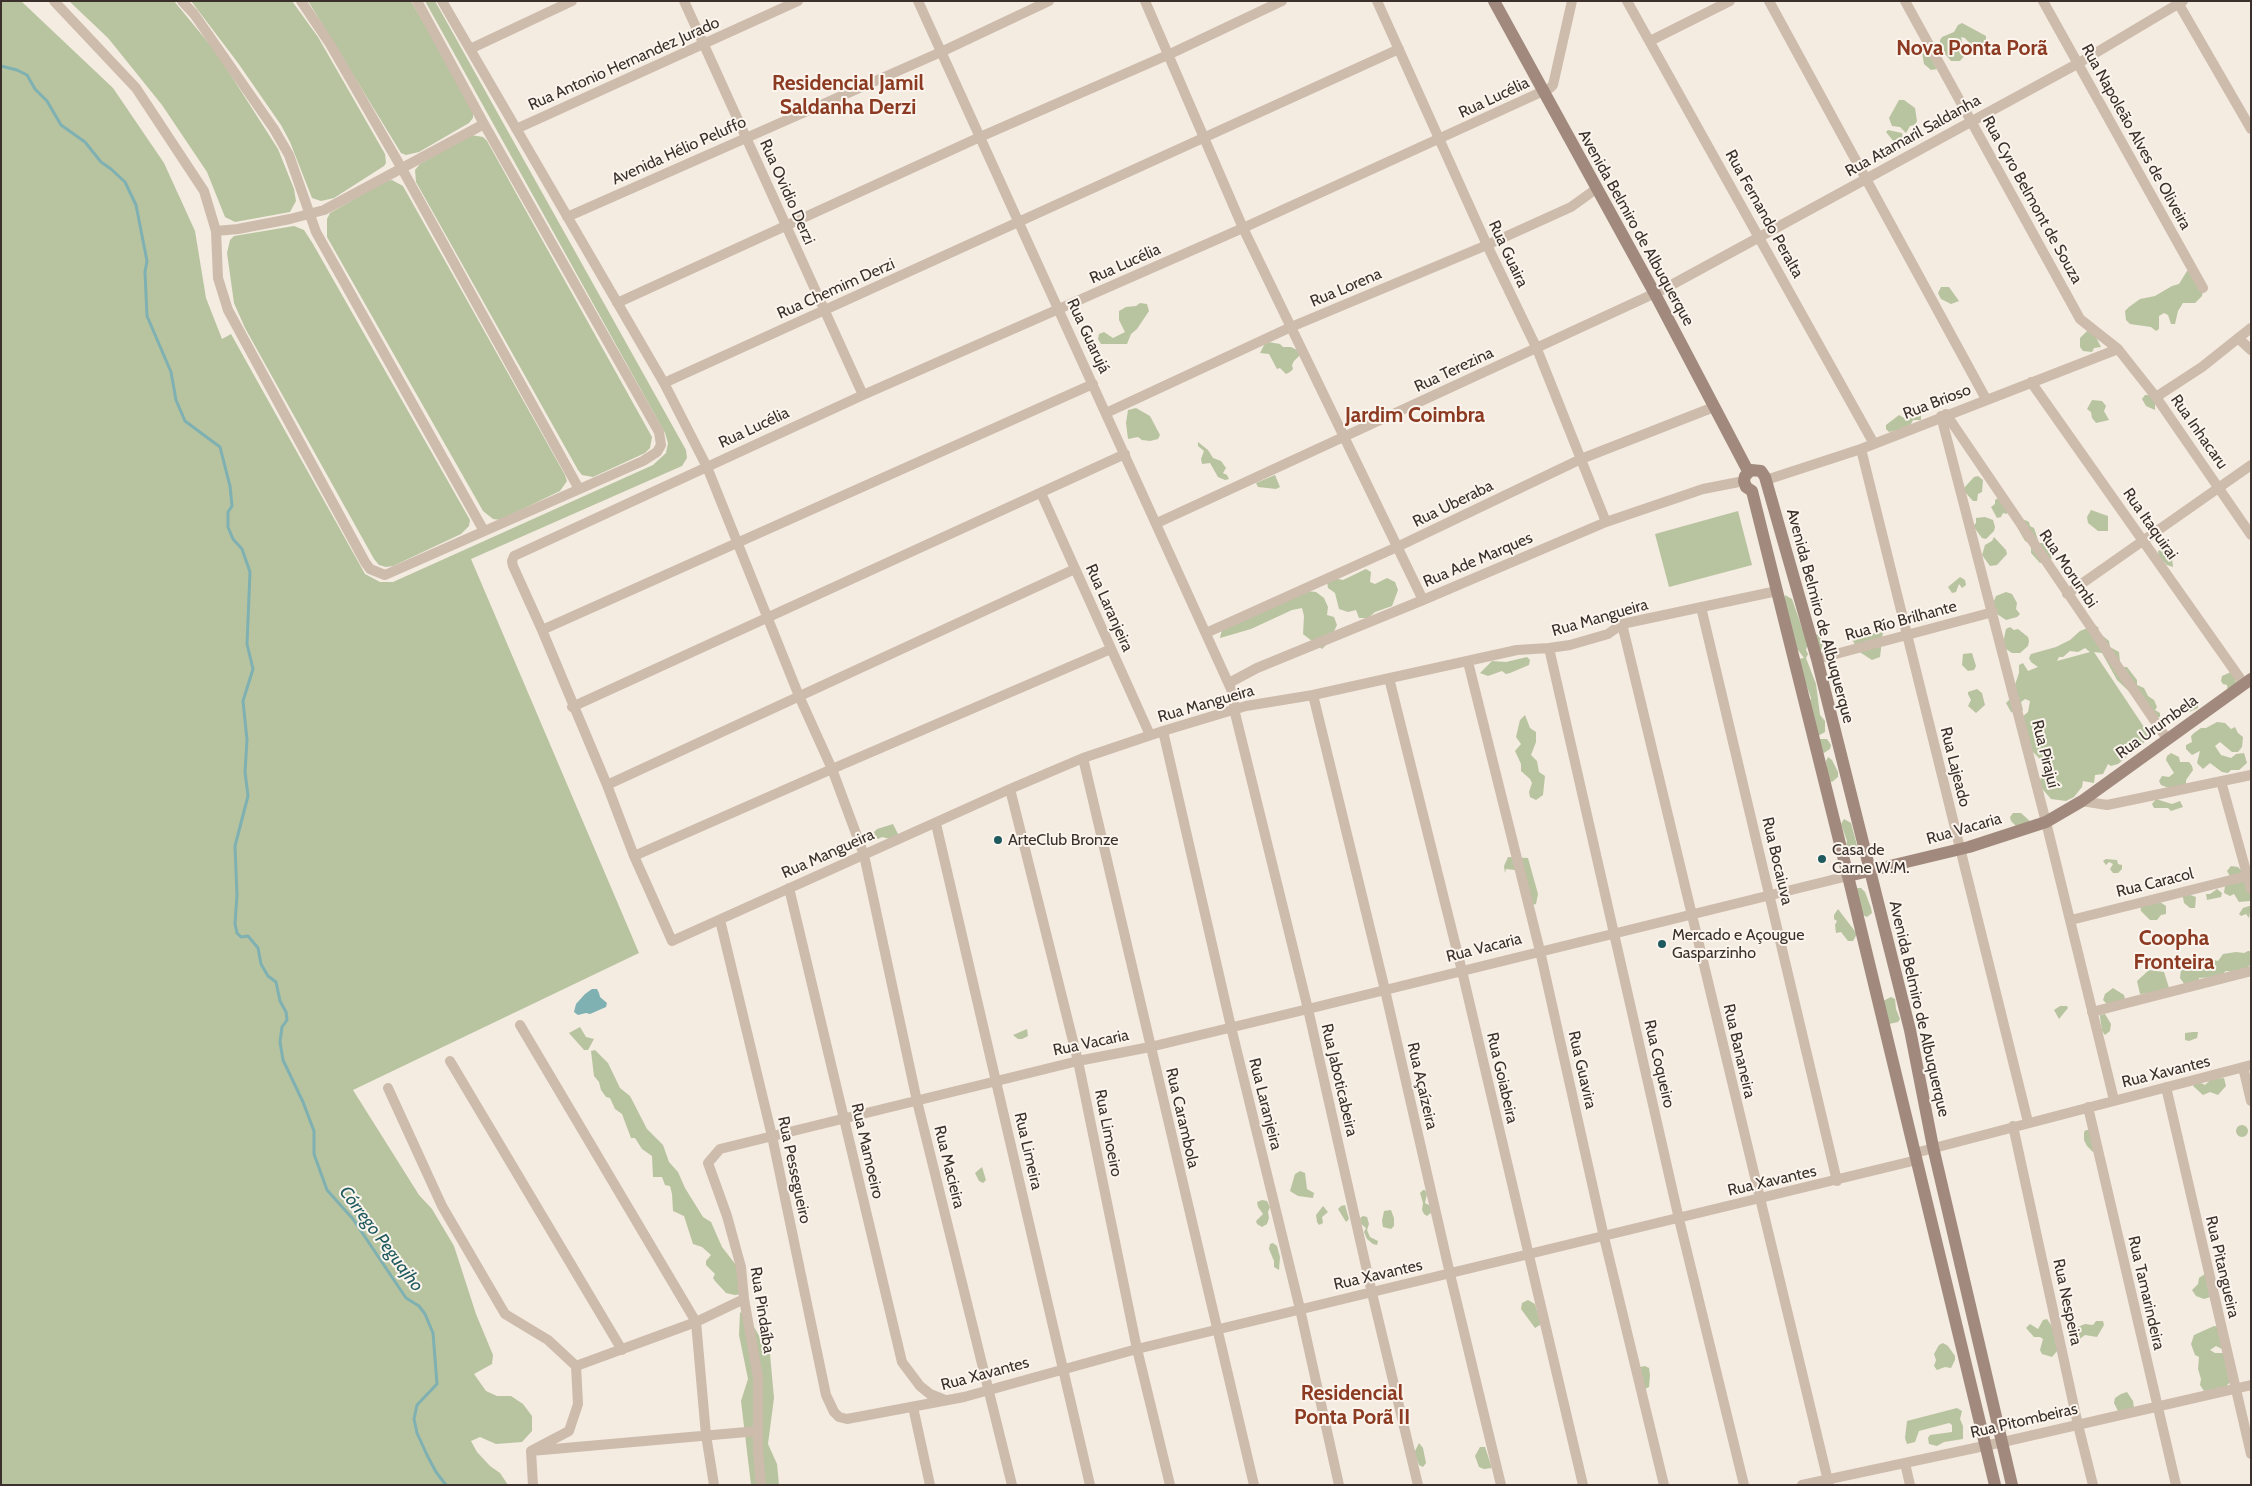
<!DOCTYPE html>
<html>
<head>
<meta charset="utf-8">
<style>
	body { margin:0 }
	#map { position:relative; width:2252px; height:1486px; overflow:hidden; background:#f4ebe1; font-family:Cabin,sans-serif }
	canvas { display:block }
	.frame { position:absolute; inset:0; border:2px solid #3b302b; pointer-events:none }
</style>
</head>
<body>
<div id="map">
<canvas width="2252" height="1486"></canvas>
<div class="frame"></div>
</div>
<script>
const ctx = document.querySelector('canvas').getContext('2d');
ctx.lineJoin = 'round';
function fill(path, color) {
  ctx.fillStyle = color;
  ctx.fill(path, 'evenodd');
}
function shape(rows) {
  const path = new Path2D();
  for (const r of rows) {
    if (r.length === 3) {
      path.moveTo(r[0] + r[2], r[1]);
      path.arc(r[0], r[1], r[2], 0, 2 * Math.PI);
      continue;
    }
    path.moveTo(r[0], r[1]);
    for (let i = 2; i < r.length; i += 2) path.lineTo(r[i], r[i + 1]);
  }
  return path;
}
function stroke(path, color, width, dash) {
  ctx.strokeStyle = color;
  ctx.lineWidth = width;
  ctx.lineCap = dash ? 'butt' : 'round';
  ctx.setLineDash(dash || []);
  ctx.stroke(path);
}
function write(font, color, halo, rows, align = 'center') {
  ctx.font = font + ' Cabin,sans-serif';
  ctx.lineWidth = 4;
  ctx.setLineDash([]);
  ctx.textBaseline = 'middle';
  ctx.strokeStyle = halo;
  ctx.fillStyle = color;
  for (const [text, x, y, turn = 0] of rows) {
    ctx.save();
    ctx.translate(x, y);
    ctx.rotate((+turn || 0) * Math.PI / 180);
    ctx.textAlign = isNaN(turn) ? turn : align;
    if (halo) ctx.strokeText(text, 0, 0);
    ctx.fillText(text, 0, 0);
    ctx.restore();
  }
}
fill(shape([
	[1,1,21,1,113,88,164,163,195,231,206,298,222,339,231,334,365,574,380,582,393,582,653,465,666,453,668,443,665,433,425,1,435,1,686,450,687,458,682,466,471,559,639,953,353,1090,419,1195,432,1209,454,1246,476,1314,493,1355,492,1364,474,1374,486,1391,497,1396,511,1396,523,1404,532,1416,532,1431,522,1442,496,1444,480,1437,471,1441,477,1452,490,1466,500,1473,508,1485,1,1485],
	[69,1,174,1,216,52,278,149,294,189,296,201,290,212,235,222,225,217,207,172,162,105,108,38],
	[191,1,292,1,318,37,385,154,386,163,384,166,334,198,321,201,312,198,290,142,281,125,238,63],
	[308,1,411,1,469,100,473,112,473,118,469,123,419,152,406,155,401,153],
	[1962,23,1986,36,1986,44,1981,47,1972,46,1965,38,1961,37,1965,55,1960,61,1951,61,1940,48,1940,40,1942,37,1954,32,1958,25],
	[1925,47,1937,69,1931,70,1924,64,1922,52],
	[1899,100,1904,100,1915,108,1917,121,1915,125,1910,126,1906,133,1900,127,1892,126,1889,118],
	[1888,130,1902,133,1903,139,1894,142,1886,132],
	[471,135,483,137,487,141,652,437,650,448,645,453,593,477,582,475,578,470,416,182,415,170,420,164],
	[392,180,403,186,565,475,567,481,560,491,500,520,493,519,483,511,327,237,327,219,330,213,386,181],
	[294,226,304,230,313,244,470,520,469,526,461,534,393,566,386,567,379,565,374,559,245,328,234,303,227,253,230,240,234,236],
	[2187,271,2193,271,2203,290,2202,296,2195,303,2183,303,2178,311,2175,324,2171,324,2168,315,2164,313,2159,316,2159,329,2156,331,2151,327,2130,324,2126,320,2125,311,2129,307,2140,299,2155,296,2172,286,2179,284],
	[1941,287,1949,287,1959,301,1951,304,1941,299,1938,293],
	[1140,303,1147,304,1149,311,1137,329,1131,334,1127,344,1101,344,1098,339,1099,334,1104,332,1113,338,1125,332,1119,320,1119,311,1126,307,1136,306],
	[2088,330,2096,337,2101,347,2094,348,2092,352,2083,351,2080,347,2080,338],
	[1268,342,1280,344,1283,347,1291,347,1299,351,1300,355,1294,361,1292,365,1293,369,1290,372,1286,374,1280,368,1277,369,1269,354,1260,353,1264,345],
	[2145,395,2149,395,2155,403,2155,410,2146,406,2142,399],
	[2092,400,2102,401,2106,406,2104,411,2109,420,2096,423,2092,418,2091,412,2087,409],
	[1136,408,1150,416,1160,435,1158,439,1150,441,1142,440,1138,437,1128,439,1126,423,1128,410],
	[1916,412,1921,415,1921,420,1913,420,1911,424,1902,429,1889,432,1886,429,1886,425,1899,415,1906,419],
	[1198,442,1208,450,1213,458,1221,461,1226,468,1223,473,1227,475,1229,479,1225,480,1218,477,1210,463,1202,464,1201,459,1204,451,1198,446],
	[1275,475,1280,487,1276,489,1258,487,1256,483],
	[1978,476,1983,480,1982,492,1978,494,1977,501,1973,501,1965,492,1964,488,1974,477],
	[2005,494,2010,503,2007,514,2003,513,2001,517,1997,518,1991,507,1995,504,1995,500],
	[2091,510,2108,516,2108,531,2098,531,2088,523,2087,517],
	[1738,511,1752,565,1669,587,1655,534],
	[1985,517,1993,520,1995,527,1994,531,1986,539,1982,538,1973,526,1976,523,1976,518],
	[2025,520,2029,522,2030,526,2034,528,2039,543,2046,543,2052,552,2051,561,2040,563,2031,553,2031,544,2025,541,2017,527,2020,522],
	[1994,537,2006,550,2007,554,1997,565,1990,566,1982,555,1985,545,1992,541],
	[2163,549,2172,558,2173,567,2167,565,2159,557,2158,551],
	[1366,569,1371,572,1370,582,1375,584,1387,578,1395,582,1398,590,1392,606,1375,612,1368,618,1359,618,1356,610,1348,612,1339,609,1335,593,1328,588,1327,582,1333,578,1343,580],
	[1960,577,1965,580,1966,585,1962,588,1959,584,1956,592,1952,593,1948,587],
	[1307,591,1316,592,1324,598,1328,607,1327,615,1334,617,1337,625,1329,642,1322,649,1303,634,1304,616,1302,608,1292,610,1251,629,1220,638,1222,629],
	[2006,592,2012,594,2017,603,2016,609,2020,614,2017,617,2006,620,1997,614,1993,603,1996,596],
	[1785,595,1792,599,1802,628,1818,635,1823,642,1821,651,1807,647,1806,650,1808,654,1806,658,1816,684,1820,715,1825,721,1825,732,1818,736,1808,706,1811,698,1797,659,1804,658,1798,650,1794,648,1784,599],
	[2095,625,2099,628,2097,631,2109,641,2110,647,2119,652,2120,662,2123,667,2127,667,2137,680,2137,685,2144,688,2148,696,2154,700,2157,707,2155,710,2160,713,2160,717,2156,717,2117,680,2102,653,2094,652,2144,727,2153,733,2151,738,2146,739,2141,747,2135,747,2132,753,2118,764,2111,766,2108,764,2103,774,2095,775,2094,783,2083,781,2082,787,2074,797,2066,801,2051,799,2039,785,2043,769,2040,759,2031,750,2022,717,2028,712,2030,701,2025,699,2021,702,2023,710,2018,714,2011,712,2006,703,2010,699,2019,673,2019,665,2023,663,2028,671,2038,667,2031,662,2029,658,2031,654,2056,647,2070,640,2080,631],
	[2085,648,2090,652,2057,661,2059,657,2063,657,2070,651,2078,652],
	[2010,627,2014,630,2018,629,2028,637,2029,641,2028,646,2020,653,2012,653,2006,649,2003,643,2006,629],
	[1883,632,1880,657,1872,660,1858,651,1852,639,1866,636,1869,634],
	[1972,653,1976,666,1974,670,1968,671,1962,665,1963,654],
	[1527,657,1530,660,1529,665,1510,673,1506,674,1502,671,1488,676,1480,673,1492,661,1506,662],
	[2231,672,2235,676,2235,681,2237,682,2228,692,2227,685,2223,684,2221,681,2222,676],
	[1977,689,1982,693,1985,705,1976,713,1968,706,1971,700,1968,694,1968,692],
	[2192,700,2198,701,2198,708,2189,712,2187,705],
	[1525,715,1530,728,1536,732,1536,742,1531,755,1537,761,1539,772,1545,776,1543,795,1536,800,1530,797,1529,792,1532,783,1530,779,1521,771,1521,764,1515,751,1521,744,1516,737,1520,720],
	[2217,722,2225,723,2231,729,2235,727,2238,733,2243,737,2242,747,2238,752,2232,752,2220,742,2215,746,2221,755,2231,758,2236,754,2244,753,2247,763,2239,770,2231,770,2228,773,2222,772,2210,763,2203,769,2197,763,2200,751,2192,755,2186,749,2186,745,2192,742,2191,736,2194,733,2201,728,2206,728],
	[1818,739,1827,739,1831,745,1830,749,1824,753,1820,751],
	[2171,753,2179,757,2180,762,2189,762,2192,766,2193,770,2186,780,2186,784,2169,788,2161,785,2159,781,2162,776,2169,777,2174,773,2166,760,2167,756],
	[1828,757,1832,760,1838,772,1838,777,1832,782,1828,780,1826,761],
	[2156,799,2172,804,2180,801,2183,807,2171,811,2168,808,2154,808,2152,804],
	[2013,813,2021,813,2032,823,2017,827,2011,821,2010,817],
	[1844,819,1851,823,1858,849,1851,857,1845,851,1847,841,1841,824],
	[893,824,899,836,890,839,882,837,878,839,875,836,874,832,877,829],
	[1508,857,1528,858,1538,894,1536,904,1532,905,1515,870,1506,869,1505,873,1504,866],
	[2106,859,2117,860,2118,864,2122,865,2122,869,2118,873,2113,873,2110,869,2113,864,2109,862,2106,865,2103,861],
	[2231,866,2238,867,2251,881,2250,901,2239,902,2234,894,2230,896,2224,893,2225,886,2231,878,2227,871],
	[1856,888,1861,888,1865,892,1871,908,1872,913,1867,917,1863,915],
	[2217,889,2222,893,2221,897,2207,900,2206,894,2210,894],
	[2182,892,2196,897,2195,908,2190,908,2184,903],
	[2160,902,2166,906,2166,914,2161,915,2157,920,2150,920,2141,911,2140,903],
	[2249,906,2251,906,2249,918,2246,914,2241,916,2239,914,2243,908],
	[1838,909,1857,934,1853,941,1848,941,1841,932,1836,933,1835,925,1837,921,1834,919,1834,915],
	[2248,951,2251,951,2251,964,2247,968,2234,972,2226,971,2219,977,2199,978,2198,983,2188,989,2180,978,2181,970,2189,968,2193,970,2201,961,2209,959,2218,961,2223,954,2236,952,2244,953],
	[2149,970,2164,972,2170,991,2140,994,2137,981],
	[2113,988,2124,995,2125,999,2112,1009,2103,1000,2105,994],
	[1891,997,1895,999,1896,1009,1900,1019,1898,1022,1889,1024,1883,1001],
	[2060,1006,2067,1006,2068,1008,2059,1019,2054,1010],
	[2105,1014,2111,1024,2110,1031,2105,1035,2102,1031,2100,1017,2100,1015],
	[580,1027,586,1037,594,1039,588,1050,584,1050,569,1033],
	[1027,1029,1028,1036,1022,1039,1018,1039,1013,1035],
	[2193,1032,2198,1032,2197,1038,2189,1041,2185,1040,2185,1033],
	[595,1050,608,1063,620,1088,630,1096,647,1129,663,1145,669,1162,678,1172,685,1188,703,1217,711,1222,722,1247,736,1265,741,1294,735,1295,726,1293,715,1281,713,1278,715,1274,706,1265,706,1261,711,1255,702,1247,693,1244,684,1216,673,1211,672,1194,670,1186,665,1185,662,1177,653,1177,652,1156,642,1149,635,1138,631,1138,622,1114,615,1109,610,1098,606,1097,601,1090,599,1082,594,1076,591,1051],
	[2224,1078,2226,1086,2218,1095,2210,1092,2203,1095,2193,1086,2197,1081,2205,1085,2211,1079],
	[2242,1131,6],
	[2086,1130,2089,1130,2094,1151,2093,1152,2087,1146,2084,1140,2084,1132],
	[982,1167,986,1180,983,1183,979,1181,975,1173],
	[1300,1171,1305,1173,1307,1189,1314,1193,1313,1198,1298,1196,1290,1191,1295,1174],
	[1423,1190,1425,1190,1427,1194,1425,1203,1431,1206,1432,1212,1427,1216,1424,1214,1422,1210,1423,1203,1420,1193],
	[1262,1200,1267,1201,1270,1207,1268,1212,1269,1218,1267,1224,1262,1227,1257,1224,1256,1221,1263,1214,1258,1207,1257,1202],
	[1345,1205,1349,1219,1346,1222,1338,1209,1341,1206],
	[1323,1206,1328,1212,1322,1217,1323,1223,1319,1225,1317,1222,1316,1215],
	[1391,1210,1394,1218,1394,1226,1391,1229,1383,1227,1382,1221,1384,1211],
	[1363,1216,1367,1217,1369,1224,1367,1230,1370,1237,1378,1241,1377,1245,1373,1244,1367,1239,1364,1232,1366,1228,1361,1224,1360,1218],
	[1273,1243,1277,1246,1280,1257,1279,1270,1274,1267,1274,1261,1269,1249,1270,1244],
	[2205,1274,2210,1297,2204,1299,2196,1296,2192,1290,2198,1284,2199,1278],
	[1528,1300,1535,1304,1540,1321,1540,1325,1535,1328,1521,1309,1522,1303],
	[740,1312,748,1317,770,1354,774,1398,768,1444,777,1464,779,1485,751,1485,741,1401,748,1379,739,1335],
	[2047,1319,2055,1331,2058,1350,2052,1357,2042,1354,2040,1350,2043,1339,2040,1337,2034,1337,2026,1328,2030,1324,2038,1329,2043,1320],
	[2096,1321,2103,1321,2104,1325,2097,1337,2085,1335,2077,1341,2071,1339,2073,1329,2085,1324,2093,1325],
	[2214,1326,2222,1327,2230,1342,2222,1349,2216,1346,2210,1350,2215,1353,2224,1353,2229,1368,2227,1372,2230,1382,2224,1389,2204,1391,2200,1385,2201,1379,2198,1369,2199,1357,2195,1355,2191,1344,2194,1335],
	[1943,1343,1948,1346,1955,1356,1955,1360,1951,1368,1945,1367,1937,1370,1934,1366,1936,1360,1934,1354,1939,1345],
	[1645,1366,1649,1368,1650,1375,1649,1387,1645,1389,1640,1367],
	[2127,1392,2133,1401,2134,1408,2118,1411,2114,1403,2115,1398,2121,1394],
	[1957,1408,1962,1411,1960,1419,1963,1426,1963,1439,1944,1442,1937,1446,1929,1444,1928,1438,1930,1435,1952,1432,1952,1425,1949,1423,1919,1431,1915,1442,1907,1444,1905,1438,1907,1421],
	[1419,1443,1423,1448,1426,1463,1423,1467,1419,1465,1414,1453],
	[1480,1447,1485,1447,1492,1468,1484,1469,1479,1467,1475,1456]
]), '#b8c4a0');
fill(shape([
	[592,989,597,989,599,993,600,997,607,1003,606,1007,590,1014,586,1013,578,1015,574,1012,576,1004,585,994]
]), '#7fb0b2');
stroke(shape([
	[1,66,17,70,27,75,35,89,47,101,61,125,85,142,101,162,111,169,125,182,136,205,147,261,145,272,147,316,171,372,176,400,185,421,220,447,230,486,232,506,228,512,228,527,233,539,242,549,250,572,247,644,253,669,243,701,247,740,245,772,248,796,235,846,237,895,235,924,237,933,241,937,248,936,258,948,261,964,268,976,276,982,280,1001,286,1012,287,1020,282,1027,280,1042,283,1060,303,1102,314,1131,314,1154,327,1190,353,1219,406,1298,419,1306,425,1314,433,1333,437,1384,417,1405,414,1419,417,1433,427,1455,436,1472,446,1485]
]), '#7fb0b2', 3);
stroke(shape([
	[54,1,136,88,204,191,216,231,218,278,228,310,365,562,370,569,385,575,643,461,657,452,661,445,659,432,484,124,417,1],
	[182,1,194,14,274,129,289,155,316,232,484,531],
	[301,1,330,44,401,167,579,489],
	[442,1,664,383,707,467,799,696,832,769,864,855,917,1101,1012,1485],
	[684,1,863,395],
	[918,1,1231,689,1234,698,1234,709,1308,1009,1372,1293,1418,1485],
	[1145,1,1243,228,1423,600],
	[1377,1,1487,245,1537,349,1606,522],
	[1572,1,1553,85,1550,88,1243,228,863,395,514,556,512,561,513,566,542,630,607,785,634,856,672,941,1010,789,1083,758,1163,731,1246,706,1313,695,1517,650,1549,648,1570,645,1608,634,1622,624,1777,591],
	[1627,1,1873,442],
	[1769,1,1986,399],
	[1905,1,2080,319,2118,349,2156,397,2251,535],
	[2043,1,2203,288],
	[2177,1,2251,129],
	[1650,41,1730,1],
	[470,49,572,1],
	[516,129,798,1],
	[567,217,941,52,1049,1],
	[216,231,238,229,290,219,324,210,484,124],
	[617,303,980,137,1170,54,1282,1],
	[2238,338,2251,350],
	[2031,382,2244,684],
	[664,383,1399,49],
	[2156,397,2202,367,2251,328],
	[1106,413,1291,327,1487,245,1571,207,1596,189],
	[1946,414,2167,739],
	[1941,416,2046,822,2114,1100],
	[1861,449,2028,1122],
	[1766,480,1861,449,2118,349],
	[1041,493,1150,735],
	[1157,523,1664,289,2077,64,2183,1],
	[2067,594,2251,465],
	[1701,607,1837,1181],
	[1622,624,1829,1485],
	[542,630,1093,384],
	[1206,633,1397,547,1581,459,1714,407],
	[1549,648,1679,1219,1744,1485],
	[1817,659,1993,612],
	[1468,662,1540,951,1604,1237,1664,1485],
	[1389,678,1462,971,1583,1485],
	[1229,683,1257,668,1423,600,1606,522,1703,489,1744,481],
	[1313,695,1385,990,1450,1274,1501,1485],
	[572,707,1125,454],
	[1163,731,1231,1027,1300,1309,1339,1485],
	[1083,758,1254,1485],
	[2221,781,2251,889],
	[607,785,1075,569],
	[1010,789,1078,1061,1137,1349,1170,1485],
	[2082,801,2107,805,2251,775],
	[936,824,1090,1485],
	[634,856,832,769,1111,649],
	[789,888,902,1362,920,1386,930,1394,945,1400],
	[720,920,772,1136,826,1395,834,1412,839,1417,847,1419,964,1397,1137,1349,1917,1160],
	[2071,920,2247,876],
	[2092,1012,2251,971],
	[520,1025,696,1322,706,1435,714,1485],
	[450,1061,622,1350],
	[2243,1067,2251,1101],
	[2166,1087,2251,1454],
	[388,1088,442,1206,505,1314,548,1340,576,1366,696,1322,744,1299],
	[2088,1107,2176,1485],
	[2013,1126,2078,1425,2093,1485],
	[1915,1153,2251,1065],
	[913,1407,930,1485],
	[531,1451,758,1431],
	[1905,1463,1910,1485],
	[533,1485,531,1451,569,1431,578,1404,576,1366],
	[761,1485,758,1450,758,1377,744,1299,741,1267,727,1216,708,1163,720,1149,1078,1061,1150,1047,1308,1009,1848,876],
	[1802,1485,2003,1442,2251,1385]
]), '#cdbbac', 10);
stroke(shape([
	[1494,1,1655,294,1748,471],
	[1848,876,1969,847,2046,822,2082,801,2251,679],
	[1995,1485,1848,876,1752,491,1746,487,1744,481,1745,476,1751,470,1761,471,1765,477,1817,659,1910,1030,1933,1147,2012,1485]
]), '#a18a7d', 12);
for (const [x, y, r, color] of [
	[998,840,5,"#1f5a5e"],
	[1822,859,5,"#1f5a5e"],
	[1662,944,5,"#1f5a5e"]
]) {
  const dot = new Path2D();
  dot.arc(x, y, r, 0, 2 * Math.PI);
  ctx.fillStyle = color;
  ctx.fill(dot);
  stroke(dot, '#fbf5ee', 2);
}
write('16px', '#3b302b', '#fbf5ee', [
	["Rua Antonio Hernandez Jurado",624,64,-24],
	["Rua Lucélia",1494,98,-25],
	["Rua Atamaril Saldanha",1913,136,-29],
	["Rua Napoleão Alves de Oliveira",2136,137,61],
	["Avenida Hélio Peluffo",679,151,-24],
	["Rua Ovidio Derzi",787,192,66],
	["Rua Cyro Belmont de Souza",2032,200,61],
	["Rua Fernando Peralta",1764,214,61],
	["Avenida Belmiro de Albuquerque",1636,228,61],
	["Rua Guaira",1508,254,65],
	["Rua Lucélia",1125,264,-24],
	["Rua Lorena",1346,288,-23],
	["Rua Chemim Derzi",836,289,-24],
	["Rua Guarujá",1088,336,65],
	["Rua Terezina",1454,370,-25],
	["Rua Brioso",1937,402,-21],
	["Rua Lucélia",754,428,-25],
	["Rua Inhacaru",2199,432,55],
	["Rua Uberaba",1453,504,-26],
	["Rua Itaquirai",2150,524,55],
	["Rua Ade Marques",1478,560,-23],
	["Rua Morumbi",2068,569,56],
	["Rua Laranjeira",1109,608,66],
	["Avenida Belmiro de Albuquerque",1820,616,75],
	["Rua Mangueira",1600,618,-16],
	["Rua Río Brilhante",1901,621,-15],
	["Rua Mangueira",1206,704,-16],
	["Rua Urumbela",2157,727,-36],
	["Rua Pirajuí",2045,754,76],
	["Rua Lajeado",1955,767,76],
	["Rua Vacaria",1964,829,-16],
	["Rua Mangueira",828,854,-24],
	["Rua Bocaiuva",1777,861,77],
	["Rua Caracol",2155,883,-14],
	["Rua Vacaria",1484,948,-14],
	["Avenida Belmiro de Albuquerque",1919,1009,77],
	["Rua Vacaria",1091,1043,-12],
	["Rua Bananeira",1739,1051,77],
	["Rua Coqueiro",1659,1064,77],
	["Rua Guavira",1582,1070,77],
	["Rua Xavantes",2166,1072,-14],
	["Rua Goiabeira",1502,1078,77],
	["Rua Jaboticabeira",1339,1080,77],
	["Rua Açaízeira",1422,1086,77],
	["Rua Laranjeira",1265,1104,76],
	["Rua Carambola",1182,1118,77],
	["Rua Limoeiro",1108,1133,79],
	["Rua Mamoeiro",867,1151,77],
	["Rua Limeira",1028,1151,77],
	["Rua Macieira",949,1167,76],
	["Rua Pessegueiro",794,1170,78],
	["Rua Xavantes",1772,1181,-13],
	["Rua Pitangueira",2222,1267,77],
	["Rua Xavantes",1378,1275,-13],
	["Rua Tamarindeira",2146,1293,77],
	["Rua Nespeira",2067,1302,78],
	["Rua Pindaíba",762,1310,81],
	["Rua Xavantes",985,1374,-15],
	["Rua Pitombeiras",2024,1421,-13]
]);
write('16px', '#3b302b', '#fbf5ee', [
	["ArteClub Bronze",1008,840],
	["Casa de",1832,850],
	["Carne W.M.",1832,868],
	["Mercado e Açougue",1672,935],
	["Gasparzinho",1672,953]
], 'left');
write('italic 18px', '#1f5a5e', '#fbf5ee', [
	["Córrego Peguajho",381,1239,53]
]);
write('bold 21px', '#8c3b22', '#fbf5ee', [
	["Nova Ponta Porã",1972,49],
	["Residencial Jamil",848,84],
	["Saldanha Derzi",848,108],
	["Jardim Coimbra",1415,416],
	["Coopha",2174,939],
	["Fronteira",2174,963],
	["Residencial",1352,1394],
	["Ponta Porã II",1352,1418]
]);
</script>
</body>
</html>
